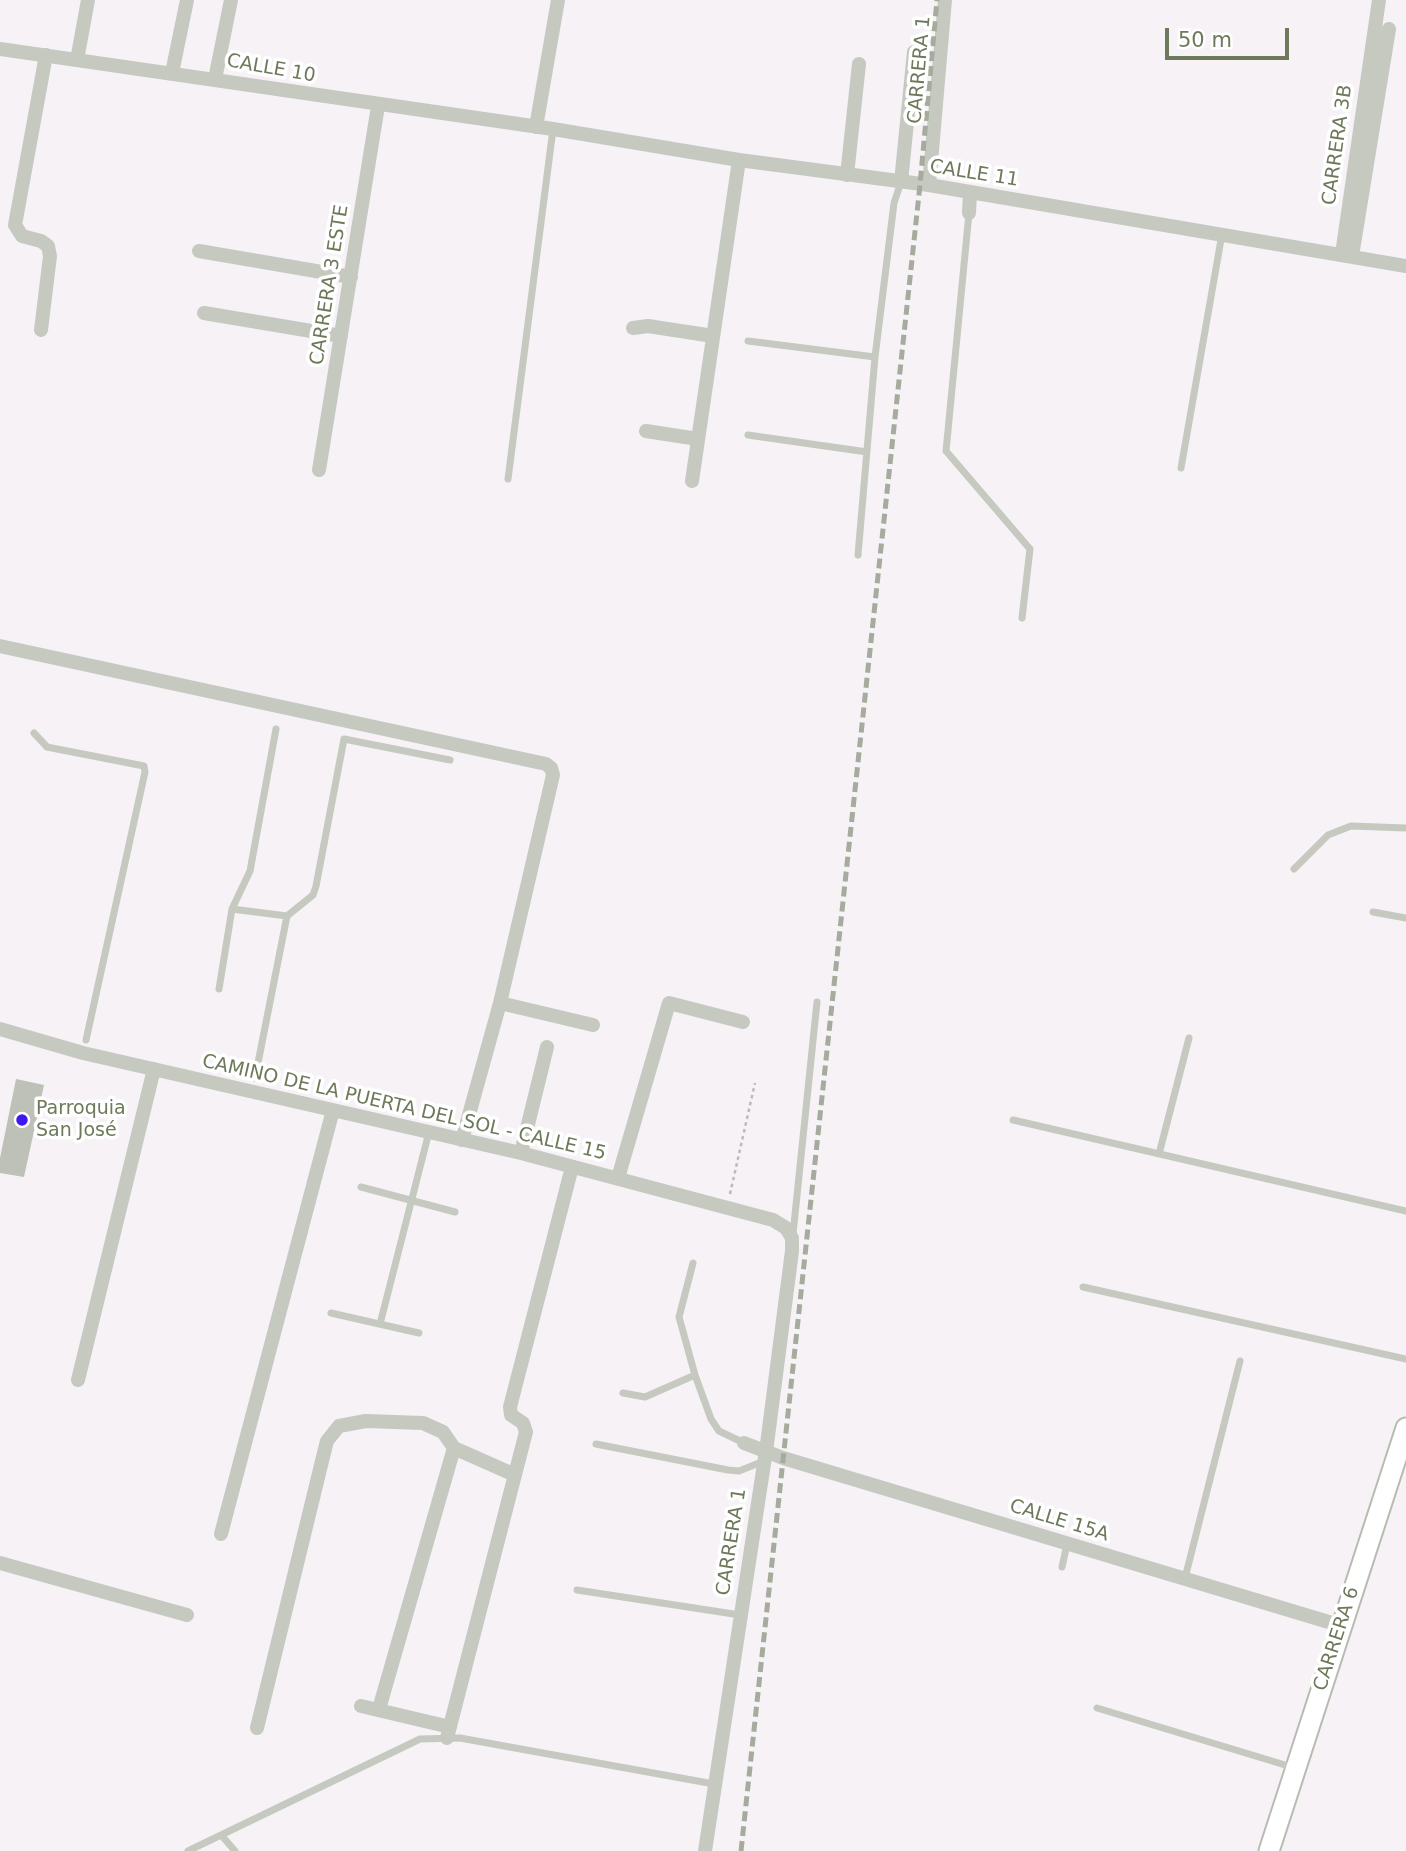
<!DOCTYPE html>
<html>
<head>
<meta charset="utf-8">
<style>
	body { margin:0 }
	#map { position:relative; width:1406px; height:1851px; overflow:hidden; background:#f6f2f6; font-family:"DejaVu Sans",sans-serif }
	canvas { display:block }
	.scale { position:absolute; left:1165px; top:28px; width:124px; height:32px; box-sizing:border-box; border:4px solid #6d795a; border-top:0; padding-left:9px; font-size:21px; line-height:24px; white-space:nowrap; color:#6d795a; -webkit-text-stroke:5px #fff; paint-order:stroke }
</style>
</head>
<body>
<div id="map">
<canvas width="1406" height="1851"></canvas>
<div class="scale">50 m</div>
</div>
<script>
const ctx = document.querySelector('canvas').getContext('2d');
ctx.lineJoin = 'round';
function fill(path, color) {
  ctx.fillStyle = color;
  ctx.fill(path, 'evenodd');
}
function shape(rows) {
  const path = new Path2D();
  for (const r of rows) {
    path.moveTo(r[0], r[1]);
    for (let i = 2; i < r.length; i += 2) path.lineTo(r[i], r[i + 1]);
  }
  return path;
}
function stroke(path, color, width, dash) {
  ctx.strokeStyle = color;
  ctx.lineWidth = width;
  ctx.lineCap = dash ? 'butt' : 'round';
  ctx.setLineDash(dash || []);
  ctx.stroke(path);
}
function write(font, color, halo, rows, align = 'center') {
  ctx.font = font + ' "DejaVu Sans",sans-serif';
  ctx.lineWidth = 7;
  ctx.setLineDash([]);
  ctx.textBaseline = 'middle';
  ctx.strokeStyle = halo;
  ctx.fillStyle = color;
  for (const [text, x, y, turn = 0] of rows) {
    ctx.save();
    ctx.translate(x, y);
    ctx.rotate((+turn || 0) * Math.PI / 180);
    ctx.textAlign = isNaN(turn) ? turn : align;
    if (halo) ctx.strokeText(text, 0, 0);
    ctx.fillText(text, 0, 0);
    ctx.restore();
  }
}
fill(shape([
	[16,1079,44,1085,24,1177,0,1173,0,1158]
]), '#bec1b7');
const secondary = shape([
	[1269,1851,1406,1428]
]);
stroke(secondary, '#b7bcb0', 23);
stroke(shape([
	[730,1194,755,1083]
]), '#babdb6', 2.5, [3.5, 3.5]);
stroke(shape([
	[969,213,946,451,1030,549,1022,618],
	[748,341,875,357],
	[748,435,867,452],
	[1181,468,1222,234],
	[508,479,553,129],
	[858,555,875,357,894,203,901,182],
	[34,733,47,747,144,766,145,772,86,1040],
	[1294,869,1328,835,1351,826,1406,828],
	[232,909,287,916],
	[1373,912,1406,918],
	[219,989,232,909,250,871,276,729],
	[255,1078,287,916,313,895,316,886,344,739,450,760],
	[1013,1120,1406,1211],
	[1159,1154,1189,1038],
	[361,1187,455,1212],
	[793,1234,817,1002],
	[693,1263,679,1317,695,1375,711,1419,719,1431,744,1443],
	[1083,1287,1406,1359],
	[331,1313,419,1333],
	[380,1324,429,1132],
	[623,1393,645,1397,695,1375],
	[596,1444,728,1470,739,1471,764,1461],
	[1062,1567,1067,1544],
	[1185,1578,1240,1361],
	[577,1590,740,1615],
	[1097,1708,1295,1768],
	[222,1836,235,1851],
	[188,1851,420,1739,460,1738,714,1784]
]), '#c5c9c0', 7);
stroke(shape([
	[0,49,553,129,739,160,929,185,1406,266],
	[77,60,88,0],
	[172,73,187,0],
	[215,79,231,0],
	[536,127,558,0],
	[847,175,859,64],
	[901,182,914,52],
	[929,185,945,0],
	[969,213,970,193],
	[199,251,351,277],
	[1342,254,1379,0],
	[1352,256,1389,29],
	[204,313,341,336],
	[633,328,648,326,713,336],
	[41,330,50,256,48,246,41,241,22,236,15,225,46,55],
	[646,431,698,439],
	[319,470,378,106],
	[692,481,739,160],
	[0,646,546,764,551,768,553,775,500,1003,462,1140],
	[500,1003,593,1025],
	[0,1029,83,1053,521,1153,773,1220,786,1228,792,1238,792,1251,767,1444,705,1851],
	[521,1153,547,1047],
	[618,1178,669,1003,743,1022],
	[78,1380,154,1069],
	[744,1443,783,1458,1342,1626],
	[221,1534,333,1110],
	[0,1563,187,1615],
	[361,1706,450,1727],
	[379,1709,454,1448],
	[257,1728,322,1461,327,1441,339,1426,366,1421,423,1423,443,1432,454,1448,515,1475],
	[447,1738,526,1432,523,1423,511,1415,510,1407,572,1167]
]), '#c5c9c0', 14);
stroke(secondary, '#fff', 19);
stroke(shape([
	[741,1851,920,185,937,0]
]), '#a5ab9d', 5, [10, 5]);
for (const [x, y, r, color] of [
	[22,1120,7,"#4017f0"]
]) {
  const dot = new Path2D();
  dot.arc(x, y, r, 0, 2 * Math.PI);
  ctx.fillStyle = color;
  ctx.fill(dot);
  stroke(dot, '#fff', 2.5);
}
write('19px', '#6d795a', '#fff', [
	["CALLE 10",271,69,10],
	["CARRERA 1",920,70,-85],
	["CARRERA 3B",1338,145,-82],
	["CALLE 11",974,174,9],
	["CARRERA 3 ESTE",330,285,-81],
	["CAMINO DE LA PUERTA DEL SOL - CALLE 15",404,1108,13],
	["CALLE 15A",1059,1521,17],
	["CARRERA 1",732,1542,-81],
	["CARRERA 6",1337,1639,-72]
]);
write('19px', '#6d795a', '#fff', [
	["Parroquia",36,1109],
	["San José",36,1131]
], 'left');
</script>
</body>
</html>
